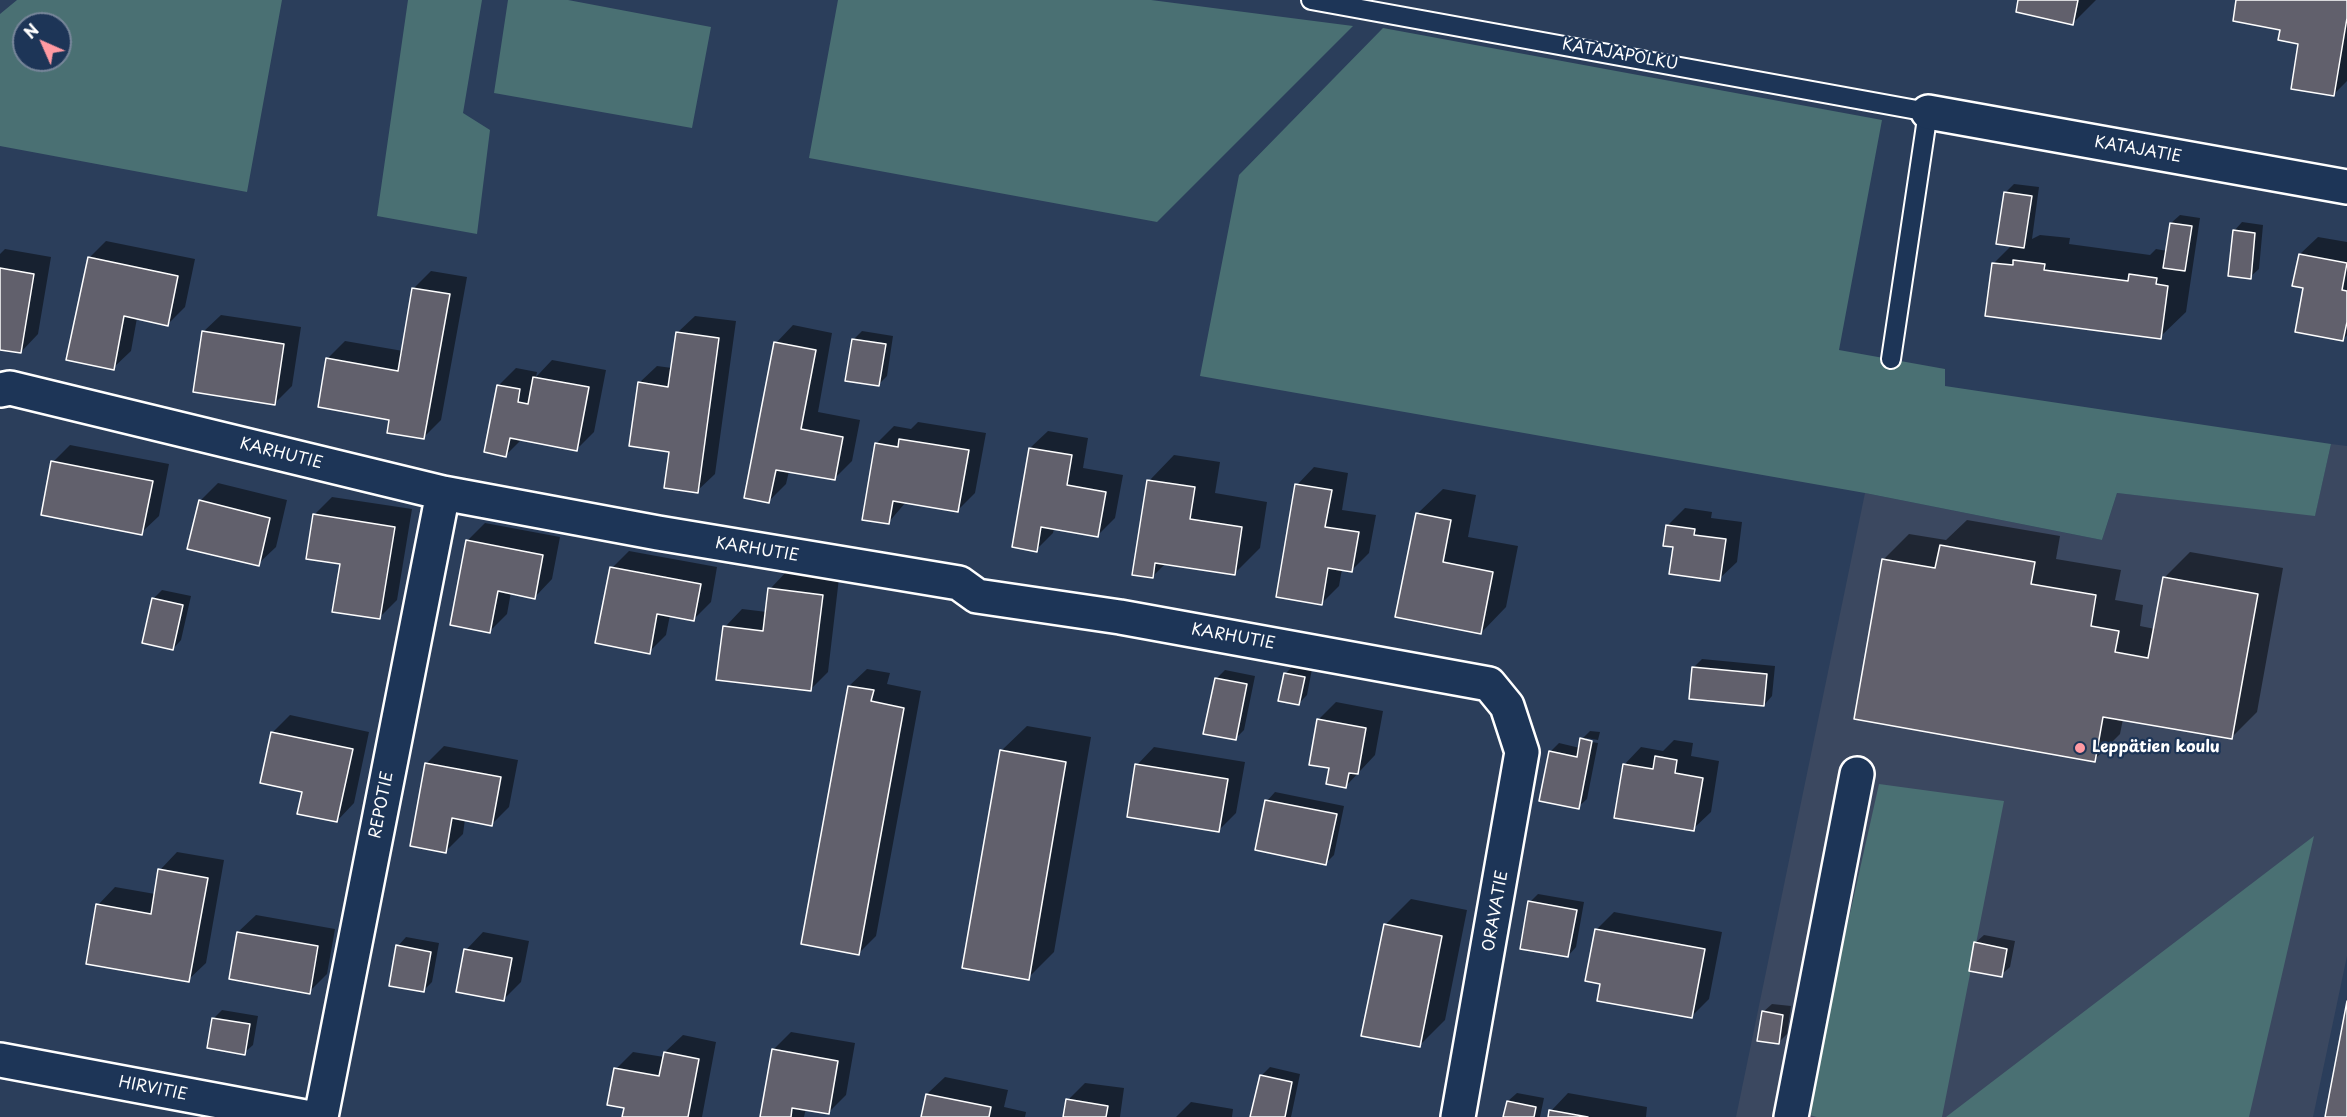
<!DOCTYPE html>
<html>
<head>
<meta charset="utf-8">
<style>
	body { margin:0 }
	#map { position:relative; width:2347px; height:1117px; overflow:hidden; background:#2b3e5b; font-family:"Playpen Sans",sans-serif }
	canvas { display:block }
	.north { position:absolute; left:12px; top:12px; width:60px; height:60px; box-sizing:border-box; background:#1d3557; border:2px solid #77869a; border-radius:50%; rotate:315deg; font-size:16px; font-weight:700; line-height:24px; text-align:center; color:#fff }
	.north::after { content:''; display:block; margin:auto; width:21px; height:27px; background:#ff9aa2; clip-path:polygon(50% 0,100% 100%,50% 72%,0 100%) }
</style>
</head>
<body>
<div id="map">
<canvas width="2347" height="1117"></canvas>
<div class="north">N</div>
</div>
<script>
const ctx = document.querySelector('canvas').getContext('2d');
ctx.lineJoin = 'round';
function fill(path, color) {
  ctx.fillStyle = color;
  ctx.fill(path, 'evenodd');
}
function shape(rows) {
  const path = new Path2D();
  for (const r of rows) {
    path.moveTo(r[0], r[1]);
    for (let i = 2; i < r.length; i += 2) path.lineTo(r[i], r[i + 1]);
  }
  return path;
}
function stroke(path, color, width, dash) {
  ctx.strokeStyle = color;
  ctx.lineWidth = width;
  ctx.lineCap = dash ? 'butt' : 'round';
  ctx.setLineDash(dash || []);
  ctx.stroke(path);
}
function write(font, color, halo, rows, align = 'center') {
  ctx.font = font + ' "Playpen Sans",sans-serif';
  ctx.lineWidth = 4.5;
  ctx.setLineDash([]);
  ctx.textBaseline = 'middle';
  ctx.strokeStyle = halo;
  ctx.fillStyle = color;
  for (const [text, x, y, turn = 0] of rows) {
    ctx.save();
    ctx.translate(x, y);
    ctx.rotate((+turn || 0) * Math.PI / 180);
    ctx.textAlign = isNaN(turn) ? turn : align;
    if (halo) ctx.strokeText(text, 0, 0);
    ctx.fillText(text, 0, 0);
    ctx.restore();
  }
}
fill(shape([
	[2331,444,2347,446,2347,956,2313,1117,1736,1117,1865,493,2102,540,2117,493,2315,515]
]), '#3b4860');
fill(shape([
	[17,0,282,0,247,192,0,146,0,14],
	[24,24,60,24,60,60,24,60],
	[408,0,482,0,463,113,490,130,477,234,377,216],
	[508,0,568,0,711,27,692,128,494,93],
	[838,0,1151,0,1353,26,1157,222,809,158],
	[1383,28,1882,120,1839,350,1945,369,1945,386,2331,444,2315,516,2117,493,2102,540,1865,493,1200,376,1239,175],
	[1879,784,2004,801,1942,1117,1817,1117,1805,1114],
	[2314,836,2249,1117,1946,1117]
]), '#4a7073');
fill(shape([
	[2020,0,2096,0,2073,23],
	[2238,0,2347,0,2347,81,2333,95,2300,43],
	[2014,184,2039,187,2032,239,2040,235,2070,238,2069,244,2150,255,2156,249,2167,251,2171,223,2180,215,2200,218,2186,312,2160,337,1994,263,2012,245,2006,192],
	[2242,222,2263,225,2259,269,2250,277,2234,231],
	[2318,237,2347,242,2347,335,2343,340,2305,287,2300,254],
	[106,241,195,259,185,307,168,324,137,318,131,351,113,368,89,258],
	[5,249,51,257,38,334,21,352,0,348,0,254],
	[431,271,467,277,441,420,424,437,391,419,327,359,345,341,403,351,414,288],
	[221,315,301,327,292,386,275,403,203,332],
	[695,316,736,321,715,474,697,491,670,451,639,383,657,366,672,368,677,333],
	[793,325,832,333,818,412,860,420,852,461,834,479,789,471,786,484,769,501,776,343],
	[862,331,893,336,887,376,878,385,853,340],
	[552,360,606,370,594,432,577,449,522,439,506,455,498,386,516,368,537,372,536,377],
	[918,422,986,433,975,493,958,510,906,502,888,523,877,443,894,426,911,429],
	[1048,431,1088,438,1083,468,1123,475,1115,518,1098,535,1054,528,1053,533,1036,550,1030,448],
	[70,445,169,464,159,516,141,533,53,462],
	[1174,455,1220,462,1215,493,1267,502,1260,548,1234,574,1166,563,1152,577,1149,481],
	[1314,467,1348,473,1342,510,1376,515,1369,553,1351,571,1342,569,1339,586,1321,604,1297,485],
	[218,483,287,500,276,547,258,564,200,501],
	[1443,489,1476,495,1468,537,1518,546,1506,607,1481,633,1417,514],
	[332,497,412,509,397,600,379,618,342,563,315,514],
	[1685,508,1712,512,1711,518,1742,522,1737,562,1719,579,1675,546,1668,525],
	[1967,520,2060,536,2056,559,2121,570,2115,600,2143,605,2140,626,2155,629,2164,578,2190,552,2283,568,2257,712,2231,738,2123,719,2120,734,2094,760,1884,559,1909,534,1946,540],
	[485,523,560,537,552,579,535,597,511,592,507,614,490,631,467,541],
	[629,551,717,567,711,602,693,620,670,615,666,635,649,652,612,568],
	[787,571,839,578,828,672,810,690,725,627,742,609,767,612,770,589],
	[162,590,191,596,181,640,173,649,154,598],
	[1702,659,1775,666,1772,696,1764,705,1693,668],
	[1294,665,1312,669,1307,695,1298,704,1285,674],
	[867,669,890,673,887,684,921,691,876,936,859,953,849,686],
	[1225,670,1255,676,1244,730,1235,739,1216,679],
	[1336,702,1383,711,1375,755,1346,786,1331,767,1318,720],
	[290,715,369,732,354,803,337,821,304,790,272,733],
	[1027,726,1091,737,1054,952,1028,978,1001,751],
	[1590,731,1600,732,1598,740,1586,738,1586,741,1598,743,1587,799,1578,807,1550,752,1559,743,1580,748,1582,739],
	[1674,740,1693,743,1691,756,1719,761,1711,812,1693,829,1624,765,1641,747,1663,751],
	[444,746,518,760,509,807,492,824,465,819,463,834,446,851,426,764],
	[1154,747,1245,762,1236,813,1219,830,1137,765],
	[1275,792,1344,806,1334,855,1326,863,1267,801],
	[177,852,224,860,206,963,188,980,98,905,115,887,155,894,160,870],
	[1538,894,1584,902,1576,947,1568,956,1530,902],
	[1411,899,1467,910,1445,1020,1419,1046,1385,925],
	[1614,912,1722,932,1709,999,1691,1017,1602,983,1596,930],
	[256,915,335,929,327,974,309,992,238,932],
	[483,932,529,941,521,982,503,1000,466,950],
	[1984,935,2015,941,2010,967,2001,975,1975,943],
	[406,937,439,943,432,982,423,991,398,946],
	[1772,1004,1791,1006,1787,1034,1778,1043,1763,1012],
	[222,1010,258,1016,253,1045,244,1053,214,1018],
	[791,1032,855,1043,846,1095,829,1112,806,1108,804,1117,762,1117,773,1050],
	[683,1035,716,1042,702,1117,624,1117,626,1107,616,1069,633,1052,664,1057,665,1052],
	[1270,1067,1300,1074,1291,1117,1252,1117,1261,1076],
	[945,1077,1008,1090,1004,1107,1026,1112,1025,1117,923,1117,927,1094],
	[1085,1083,1124,1088,1120,1117,1065,1117,1068,1100],
	[1517,1093,1544,1098,1540,1117,1505,1117,1508,1101],
	[1568,1093,1647,1107,1646,1117,1549,1117,1551,1111],
	[1191,1102,1233,1109,1232,1117,1176,1117]
]), '#0007');
const building = shape([
	[2018,0,2078,0,2073,25,2016,12,2018,0],
	[2236,0,2347,0,2347,18,2334,96,2291,89,2298,44,2278,40,2280,30,2233,21,2236,0],
	[2004,192,2032,196,2024,248,1996,244,2004,192],
	[2170,223,2192,226,2185,271,2163,268,2170,223],
	[2233,230,2255,233,2251,279,2228,276,2233,230],
	[2299,254,2347,263,2342,290,2347,291,2347,322,2343,341,2295,332,2303,288,2292,286,2299,254],
	[88,257,178,276,168,326,124,316,114,370,66,360,88,257],
	[2013,260,2045,264,2044,270,2128,281,2129,274,2157,278,2156,284,2168,286,2161,339,1985,316,1992,263,2013,265,2013,260],
	[0,268,34,274,21,353,0,350,0,268],
	[412,288,450,294,424,439,387,433,389,420,318,407,326,358,398,371,412,288],
	[202,331,284,344,275,405,193,392,202,331],
	[676,332,719,338,698,493,664,488,669,452,629,446,638,382,668,387,676,332],
	[852,339,886,344,879,386,845,381,852,339],
	[774,342,816,350,801,429,843,437,835,480,776,470,769,503,744,498,774,342],
	[533,377,589,387,577,451,510,438,506,457,484,452,497,385,520,389,518,402,528,404,533,377],
	[899,439,969,450,958,512,893,501,889,524,862,520,875,443,898,447,899,439],
	[1029,448,1072,455,1067,485,1106,492,1098,537,1041,527,1037,552,1012,547,1029,448],
	[51,461,153,481,142,535,41,515,51,461],
	[1147,480,1195,487,1190,519,1242,527,1235,575,1155,563,1153,578,1132,575,1147,480],
	[1295,484,1332,490,1325,527,1359,532,1352,572,1328,568,1322,605,1276,597,1295,484],
	[199,500,270,518,259,566,187,549,199,500],
	[1416,513,1451,520,1443,562,1493,572,1481,634,1395,617,1416,513],
	[313,514,395,527,380,619,332,612,340,564,306,559,313,514],
	[1666,525,1695,529,1694,535,1726,539,1720,581,1669,574,1673,547,1663,546,1666,525],
	[466,540,543,555,535,599,498,591,490,633,450,625,466,540],
	[1940,545,2035,562,2031,584,2096,595,2091,626,2119,631,2115,652,2148,658,2163,577,2258,594,2232,739,2103,717,2095,762,1854,719,1882,559,1935,568,1940,545],
	[610,567,701,584,694,621,657,614,650,654,595,643,610,567],
	[768,588,823,595,811,691,716,680,723,626,763,631,768,588],
	[152,598,183,605,173,650,142,643,152,598],
	[1692,667,1767,674,1764,706,1689,699,1692,667],
	[1284,673,1305,677,1299,705,1278,701,1284,673],
	[1215,678,1247,684,1236,740,1203,734,1215,678],
	[848,686,874,690,871,701,904,708,859,955,801,944,848,686],
	[1317,719,1366,728,1358,774,1349,773,1346,788,1326,784,1329,768,1309,765,1317,719],
	[271,732,353,749,337,822,297,814,302,792,260,783,271,732],
	[1580,738,1592,741,1579,809,1539,801,1549,751,1577,757,1580,738],
	[1000,750,1066,762,1029,980,962,968,1000,750],
	[1655,756,1677,760,1675,773,1703,778,1694,831,1614,818,1623,764,1653,769,1655,756],
	[425,763,501,777,492,826,452,818,446,853,410,846,425,763],
	[1135,764,1228,779,1219,832,1127,817,1135,764],
	[1265,800,1337,814,1326,865,1255,850,1265,800],
	[158,869,208,878,189,982,86,964,96,904,151,914,158,869],
	[1528,901,1577,910,1568,957,1520,949,1528,901],
	[1384,924,1442,936,1420,1047,1361,1036,1384,924],
	[1595,929,1705,949,1692,1018,1597,1001,1600,984,1585,981,1595,929],
	[237,932,318,946,310,994,229,979,237,932],
	[1974,942,2007,949,2002,977,1969,971,1974,942],
	[396,945,431,952,424,992,389,986,396,945],
	[464,949,512,958,504,1001,456,992,464,949],
	[2347,1001,2347,1117,2325,1117,2347,1001],
	[1762,1011,1783,1015,1779,1044,1757,1041,1762,1011],
	[212,1018,250,1024,245,1055,207,1048,212,1018],
	[772,1049,838,1061,829,1114,792,1108,791,1117,760,1117,772,1049],
	[664,1052,699,1059,688,1117,622,1117,624,1108,607,1105,614,1068,659,1076,664,1052],
	[1260,1075,1292,1082,1285,1117,1250,1117,1260,1075],
	[926,1094,991,1107,989,1117,921,1117,926,1094],
	[1066,1099,1108,1106,1106,1117,1063,1117,1066,1099],
	[1507,1101,1536,1107,1534,1117,1503,1117,1507,1101],
	[1549,1110,1588,1117,1548,1117,1549,1110]
]);
fill(building, '#61606c');
stroke(building, '#fff', 1.5);
const service = shape([
	[1311,0,1928,112,1891,359]
]);
const minor = shape([
	[1928,112,2347,187],
	[0,390,10,388,443,493,658,533,959,583,977,596,1120,617,1489,684,1507,706,1522,752,1458,1117],
	[0,1060,305,1117],
	[321,1117,443,493],
	[1791,1117,1857,774]
]);
stroke(service, '#fff', 22);
stroke(minor, '#fff', 38);
stroke(service, '#1d3557', 18);
stroke(minor, '#1d3557', 33);
for (const [x, y, r, color] of [
	[2080,748,6,"#ff9aa2"]
]) {
  const dot = new Path2D();
  dot.arc(x, y, r, 0, 2 * Math.PI);
  ctx.fillStyle = color;
  ctx.fill(dot);
  stroke(dot, '#1d3557', 2);
}
write('16px', '#fff', '#1d3557', [
	["KATAJAPOLKU",1620,55,10],
	["KATAJATIE",2138,150,10],
	["KARHUTIE",281,454,14],
	["KARHUTIE",757,550,9],
	["KARHUTIE",1233,637,10],
	["REPOTIE",382,805,-79],
	["ORAVATIE",1496,911,-80],
	["HIRVITIE",153,1089,11]
]);
write('bold 16px', '#fff', '#1d3557', [
	["Leppätien koulu",2092,748]
], 'left');
</script>
</body>
</html>
